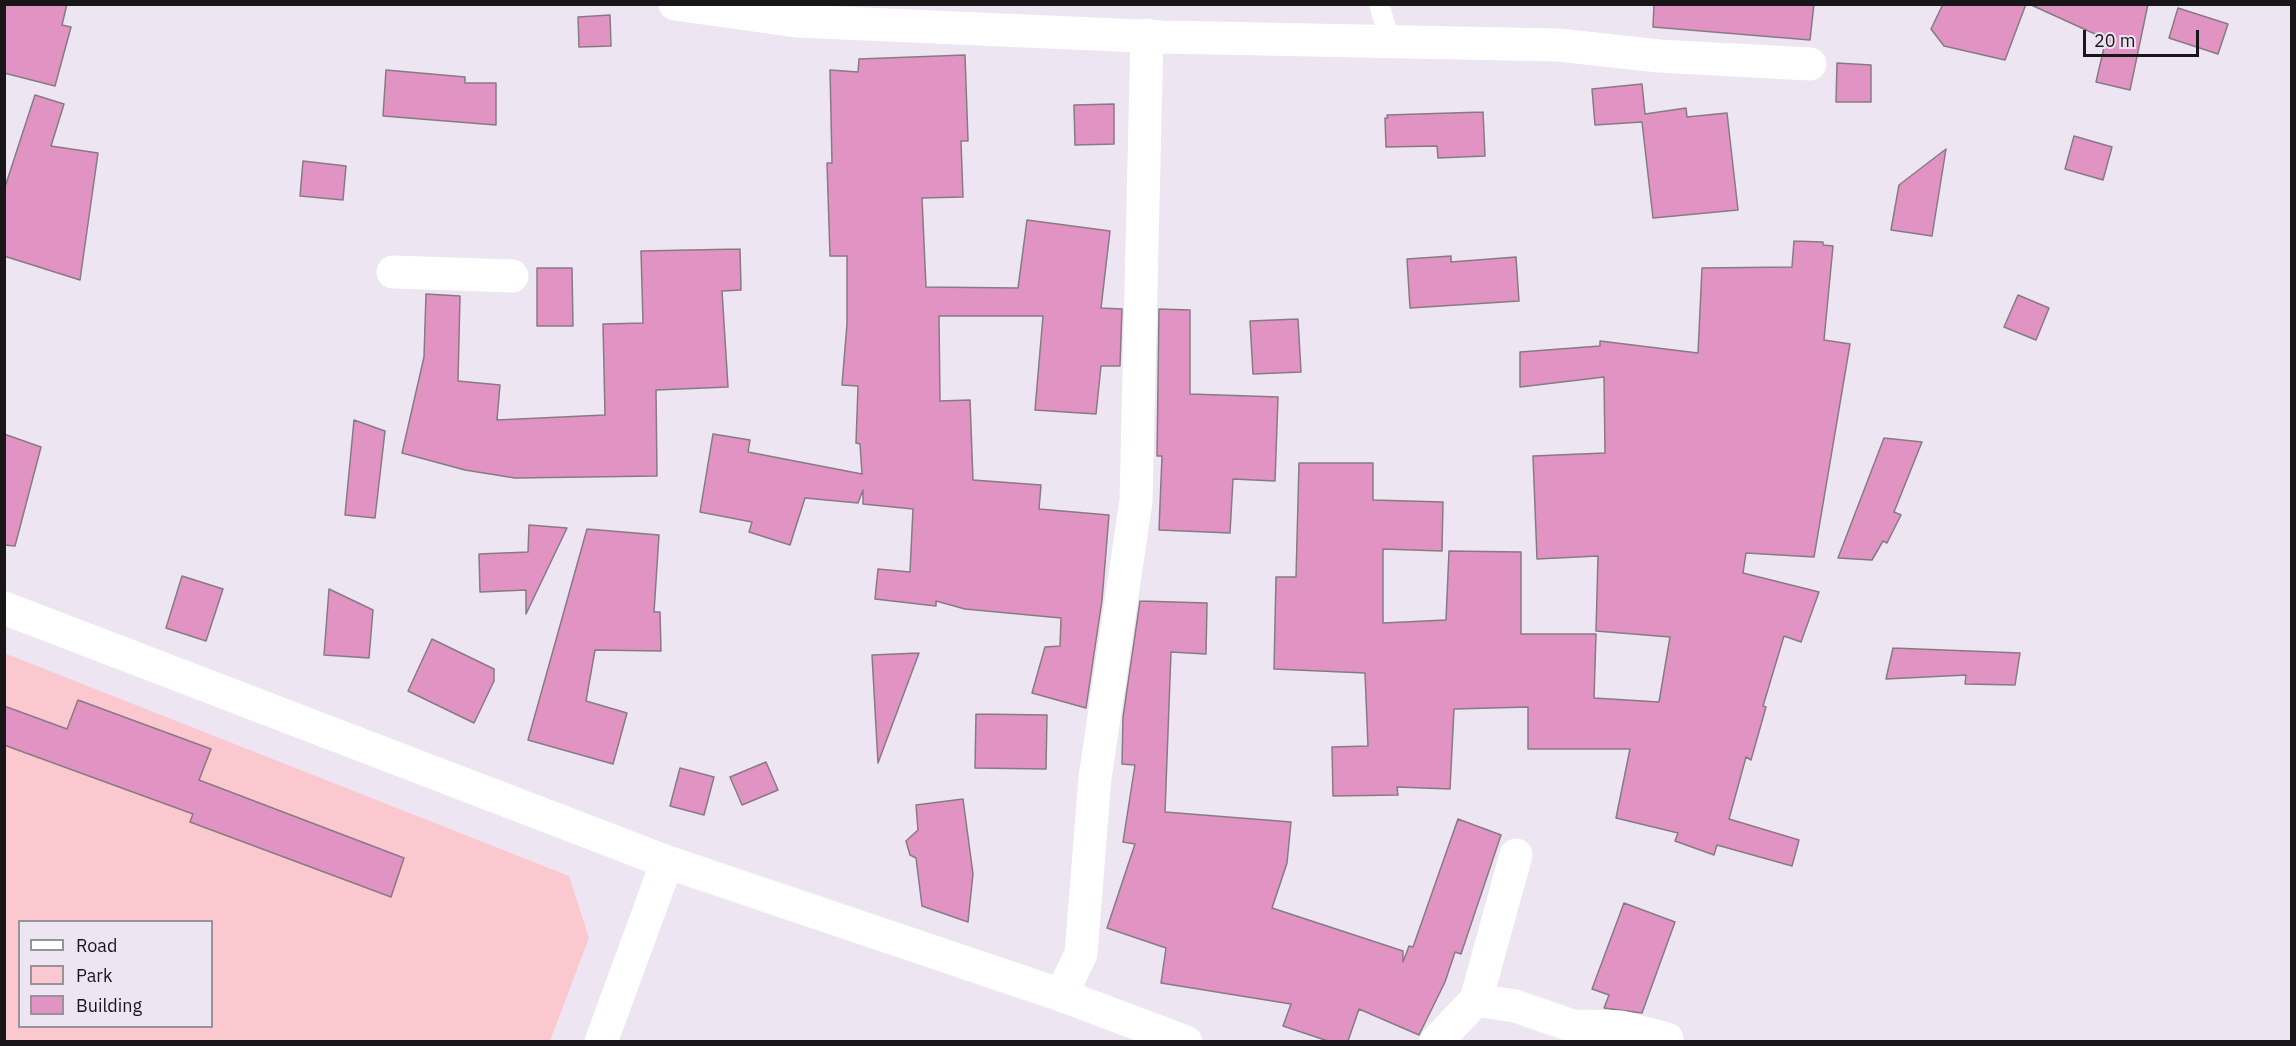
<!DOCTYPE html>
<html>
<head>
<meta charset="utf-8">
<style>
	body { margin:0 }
	#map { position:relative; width:2296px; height:1046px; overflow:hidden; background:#ede5f1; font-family:"IBM Plex Sans",sans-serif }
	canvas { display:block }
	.frame { position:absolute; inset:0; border:6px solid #19161a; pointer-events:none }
	.legend { position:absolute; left:18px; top:920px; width:195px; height:108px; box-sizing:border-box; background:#ede5f1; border:2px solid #98929b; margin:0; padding:8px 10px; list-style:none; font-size:18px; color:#19161a }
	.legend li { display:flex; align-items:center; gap:12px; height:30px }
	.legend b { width:30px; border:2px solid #98929b }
	.scale { position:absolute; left:2083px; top:30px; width:116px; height:27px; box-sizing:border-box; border:3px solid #19161a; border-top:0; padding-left:8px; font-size:18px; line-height:21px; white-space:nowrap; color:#19161a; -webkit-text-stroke:4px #ede5f1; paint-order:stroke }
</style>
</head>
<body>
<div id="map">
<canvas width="2296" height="1046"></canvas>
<div class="frame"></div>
<ul class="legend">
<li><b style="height:8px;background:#fff"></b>Road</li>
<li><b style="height:16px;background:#fbc8cf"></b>Park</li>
<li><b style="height:16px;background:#e193c4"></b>Building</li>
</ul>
<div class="scale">20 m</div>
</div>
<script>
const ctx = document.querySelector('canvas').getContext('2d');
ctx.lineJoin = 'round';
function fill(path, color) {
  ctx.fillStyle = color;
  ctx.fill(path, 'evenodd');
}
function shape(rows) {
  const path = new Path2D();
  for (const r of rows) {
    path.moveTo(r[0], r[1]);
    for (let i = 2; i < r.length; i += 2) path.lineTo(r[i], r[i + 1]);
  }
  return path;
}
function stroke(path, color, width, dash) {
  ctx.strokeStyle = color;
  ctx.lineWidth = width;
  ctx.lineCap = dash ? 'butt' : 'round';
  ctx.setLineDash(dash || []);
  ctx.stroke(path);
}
fill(shape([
	[4,653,569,876,589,938,550,1041,5,1041],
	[20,922,212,922,212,1026,20,1026]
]), '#fbc8cf');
const building = shape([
	[4,4,67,4,62,25,71,27,55,86,4,73,4,4],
	[1654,4,1814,4,1810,40,1653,27,1654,4],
	[1943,4,2026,4,2005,60,1944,46,1931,29,1943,4],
	[2029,4,2148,4,2130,90,2096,82,2106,39,2029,4],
	[2178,8,2228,24,2218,54,2169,38,2178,8],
	[610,15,611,46,579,47,578,17,610,15],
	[965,55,968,141,961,141,963,197,922,198,926,287,1018,288,1027,220,1110,231,1101,308,1122,309,1120,366,1101,366,1096,414,1035,410,1043,316,939,316,940,401,970,400,973,480,1041,485,1039,509,1109,515,1102,600,1086,708,1032,693,1045,647,1060,646,1061,618,965,609,936,601,936,606,875,599,878,569,910,572,913,509,863,504,863,490,858,503,805,498,790,545,749,532,752,522,700,512,713,434,750,440,748,452,862,474,860,444,856,443,858,386,842,385,847,324,847,256,830,256,827,163,832,163,830,70,858,72,859,59,965,55],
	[1837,63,1871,65,1871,102,1836,102,1837,63],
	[386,70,465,77,465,83,496,83,496,125,383,116,386,70],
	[1642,84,1645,114,1686,108,1687,117,1727,113,1738,210,1653,218,1642,122,1595,125,1592,89,1642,84],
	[35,95,64,104,51,146,98,153,80,280,4,256,4,190,35,95],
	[1114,104,1114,144,1075,145,1074,105,1114,104],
	[1483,112,1485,156,1438,158,1437,146,1386,147,1385,118,1388,118,1387,115,1483,112],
	[2074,136,2112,147,2103,180,2065,169,2074,136],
	[1946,149,1932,236,1891,230,1899,185,1946,149],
	[303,161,346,166,343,200,300,196,303,161],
	[1794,241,1823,242,1823,245,1833,246,1824,340,1850,344,1814,557,1746,553,1743,573,1819,592,1801,642,1784,636,1763,706,1766,707,1751,760,1746,757,1729,819,1799,840,1792,866,1717,845,1714,855,1675,841,1678,833,1616,818,1630,749,1528,749,1528,707,1454,709,1450,789,1397,787,1398,795,1333,796,1332,747,1368,746,1365,673,1274,669,1276,577,1296,577,1299,463,1373,463,1373,500,1443,502,1442,551,1383,549,1383,623,1446,620,1449,551,1521,552,1521,634,1596,634,1594,698,1659,702,1670,637,1596,631,1598,556,1537,559,1533,456,1605,453,1604,377,1520,387,1520,352,1600,346,1600,341,1698,353,1702,268,1792,267,1794,241],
	[740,249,741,290,722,291,728,387,656,390,657,476,515,478,465,470,402,453,424,357,426,294,460,296,458,381,500,385,497,420,605,415,603,324,643,323,641,251,740,249],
	[1451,256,1451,262,1516,257,1519,301,1410,308,1407,259,1451,256],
	[537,268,572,268,573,326,537,326,537,268],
	[2018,295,2049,308,2036,340,2004,327,2018,295],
	[1159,309,1190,310,1190,394,1278,397,1275,481,1233,479,1230,533,1159,530,1162,456,1157,456,1159,309],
	[1298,319,1301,372,1253,374,1250,321,1298,319],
	[354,420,385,431,375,518,345,515,354,420],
	[4,434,41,447,15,546,4,545,4,434],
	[1884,438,1922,442,1894,512,1901,515,1887,543,1883,541,1872,560,1838,558,1884,438],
	[529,525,567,528,526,614,526,590,480,592,479,554,528,552,529,525],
	[587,529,659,535,654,612,660,612,661,651,595,650,586,701,627,713,613,764,528,740,587,529],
	[182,576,223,589,206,641,166,628,182,576],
	[329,589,373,610,369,658,324,655,329,589],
	[1140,601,1207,603,1206,654,1171,652,1165,812,1291,822,1287,863,1272,908,1403,951,1403,962,1409,946,1413,947,1458,819,1501,835,1461,954,1455,952,1445,982,1419,1035,1359,1009,1348,1041,1328,1041,1283,1026,1291,1004,1161,983,1166,948,1107,928,1135,844,1123,842,1135,765,1122,764,1123,717,1140,601],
	[432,639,494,669,494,681,474,723,408,691,432,639],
	[1893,648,2020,653,2015,685,1965,684,1966,675,1886,679,1893,648],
	[919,653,878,763,872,655,919,653],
	[78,700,211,749,199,780,404,858,391,897,190,822,193,814,4,745,4,706,67,729,78,700],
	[976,714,1047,715,1046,769,975,768,976,714],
	[766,762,778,790,742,805,730,777,766,762],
	[680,768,714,777,704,815,670,806,680,768],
	[963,799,973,874,968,922,922,906,916,858,910,855,906,841,918,830,916,805,963,799],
	[1624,903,1675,922,1642,1013,1604,1008,1609,995,1592,989,1624,903]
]);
fill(building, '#e193c4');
stroke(building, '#877b82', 1.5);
stroke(shape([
	[1379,4,1390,41]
]), '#fff', 20);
stroke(shape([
	[675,4,796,21,1163,37,1558,45,1659,56,1810,64],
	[393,272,512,276],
	[4,608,667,862,1061,995,1186,1042],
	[1061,995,1081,954,1095,778,1136,501,1147,35],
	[1476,1000,1515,1006,1573,1026,1621,1027,1667,1039],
	[601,1042,667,862],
	[1436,1042,1476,1000,1516,855]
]), '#fff', 33);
</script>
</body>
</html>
